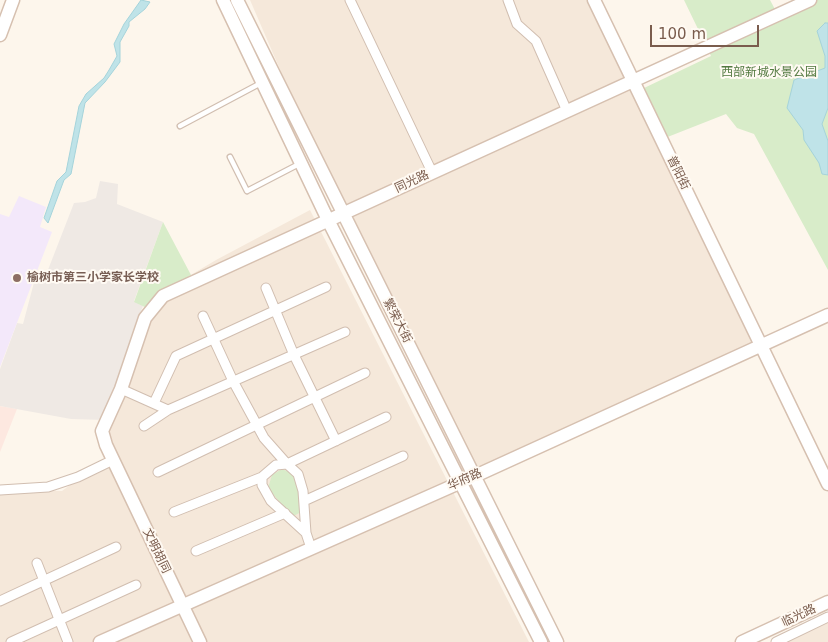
<!DOCTYPE html>
<html>
<head>
<meta charset="utf-8">
<style>
	body { margin:0 }
	#map { position:relative; width:828px; height:642px; overflow:hidden; background:#fdf6ec; font-family:"DejaVu Sans",sans-serif }
	canvas { display:block }
	.scale { position:absolute; left:650px; top:25px; width:109px; height:22px; box-sizing:border-box; border:2px solid #7a5c4d; border-top:0; padding-left:6px; font-size:15px; line-height:18px; white-space:nowrap; color:#7a5c4d; -webkit-text-stroke:4px #fffaf3; paint-order:stroke }
</style>
</head>
<body>
<div id="map">
<canvas width="828" height="642"></canvas>
<div class="scale">100 m</div>
</div>
<script>
const ctx = document.querySelector('canvas').getContext('2d');
ctx.lineJoin = 'round';
function fill(path, color) {
  ctx.fillStyle = color;
  ctx.fill(path, 'evenodd');
}
function shape(rows) {
  const path = new Path2D();
  for (const r of rows) {
    path.moveTo(r[0], r[1]);
    for (let i = 2; i < r.length; i += 2) path.lineTo(r[i], r[i + 1]);
  }
  return path;
}
function stroke(path, color, width, dash) {
  ctx.strokeStyle = color;
  ctx.lineWidth = width;
  ctx.lineCap = dash ? 'butt' : 'round';
  ctx.setLineDash(dash || []);
  ctx.stroke(path);
}
function write(font, color, halo, rows, align = 'center') {
  ctx.font = font + ' "DejaVu Sans","Noto Sans SC",sans-serif';
  ctx.lineWidth = 4;
  ctx.setLineDash([]);
  ctx.textBaseline = 'middle';
  ctx.strokeStyle = halo;
  ctx.fillStyle = color;
  for (const [text, x, y, turn = 0] of rows) {
    ctx.save();
    ctx.translate(x, y);
    ctx.rotate((+turn || 0) * Math.PI / 180);
    ctx.textAlign = isNaN(turn) ? turn : align;
    if (halo) ctx.strokeText(text, 0, 0);
    ctx.fillText(text, 0, 0);
    ctx.restore();
  }
}
fill(shape([
	[250,0,593,0,761,347,475,476,342,213],
	[310,210,529,642,0,642,0,490,62,491,113,453,105,420,164,291,216,260],
	[828,617,828,642,776,642]
]), '#f5e8da');
fill(shape([
	[0,406,17,409,0,452]
]), '#fde8e0');
fill(shape([
	[100,181,118,184,117,204,163,222,134,301,143,306,138,318,141,319,105,420,71,419,0,406,0,369,17,323,23,324,36,275,46,275,74,203,85,202,96,198]
]), '#efe9e4');
fill(shape([
	[19,196,46,207,40,227,52,232,0,367,0,214,9,217]
]), '#f3e8fa');
fill(shape([
	[684,0,770,0,778,15,810,0,828,0,828,270,754,134,737,128,726,114,665,138,642,89,711,56],
	[163,222,191,275,164,291,149,309,134,302],
	[282,469,294,474,299,491,301,512,292,517,268,488,272,475]
]), '#d8ecc9');
const water = shape([
	[141,0,150,2,145,9,129,22,129,26,120,42,120,62,105,82,85,103,71,174,64,180,48,223,44,218,57,181,66,172,79,106,86,94,104,78,109,70,117,56,114,44,124,24,141,0],
	[825,23,828,23,828,108,822,124,828,141,828,175,822,174,819,163,804,140,803,130,787,108,794,80,825,68,825,56,817,31,825,23]
]);
fill(water, '#bfe3e8');
stroke(water, '#a5d3da', 1);
const lane = shape([
	[180,126,261,83],
	[230,157,247,191,299,164]
]);
const street = shape([
	[350,0,432,172],
	[508,0,517,24,536,41,567,111],
	[266,288,294,355,336,441],
	[203,316,233,381,264,438,287,464,386,417],
	[121,389,168,410],
	[154,403,176,356,326,287],
	[144,426,168,410,345,332],
	[158,472,365,373],
	[0,490,48,487,78,477,113,460],
	[304,501,403,456],
	[174,512,262,477],
	[306,533,271,501,262,485,262,477,276,465,287,464,298,474,303,491,306,533,311,548],
	[196,551,285,513],
	[37,563,68,642],
	[0,601,116,547],
	[11,642,136,585],
	[776,642,828,617]
]);
const secondary = shape([
	[223,0,328,220,541,642],
	[237,0,557,642],
	[594,0,828,484],
	[0,35,13,0],
	[100,642,475,476,828,315],
	[200,642,106,445,102,431,121,389,145,318,163,296,810,0],
	[742,642,828,602]
]);
stroke(lane, '#d1beb0', 7);
stroke(street, '#d1beb0', 11);
stroke(secondary, '#d6c0b0', 15);
stroke(lane, '#fff', 4.5);
stroke(street, '#fff', 9);
stroke(secondary, '#fff', 12);
for (const [x, y, r, color] of [
	[17,278,5,"#8d6e63"]
]) {
  const dot = new Path2D();
  dot.arc(x, y, r, 0, 2 * Math.PI);
  ctx.fillStyle = color;
  ctx.fill(dot);
  stroke(dot, '#fffaf3', 2);
}
write('12px', '#537a41', '#fffaf3', [
	["西部新城水景公园",769,73]
]);
write('12px', '#7a5c4d', '#fffaf3', [
	["普阳街",678,173,64],
	["同光路",412,182,-25],
	["繁荣大街",397,321,63],
	["华府路",465,480,-24],
	["文明胡同",156,551,64],
	["临光路",799,616,-25]
]);
write('bold 12px', '#785e54', '#fffaf3', [
	["榆树市第三小学家长学校",27,278]
], 'left');
</script>
</body>
</html>
